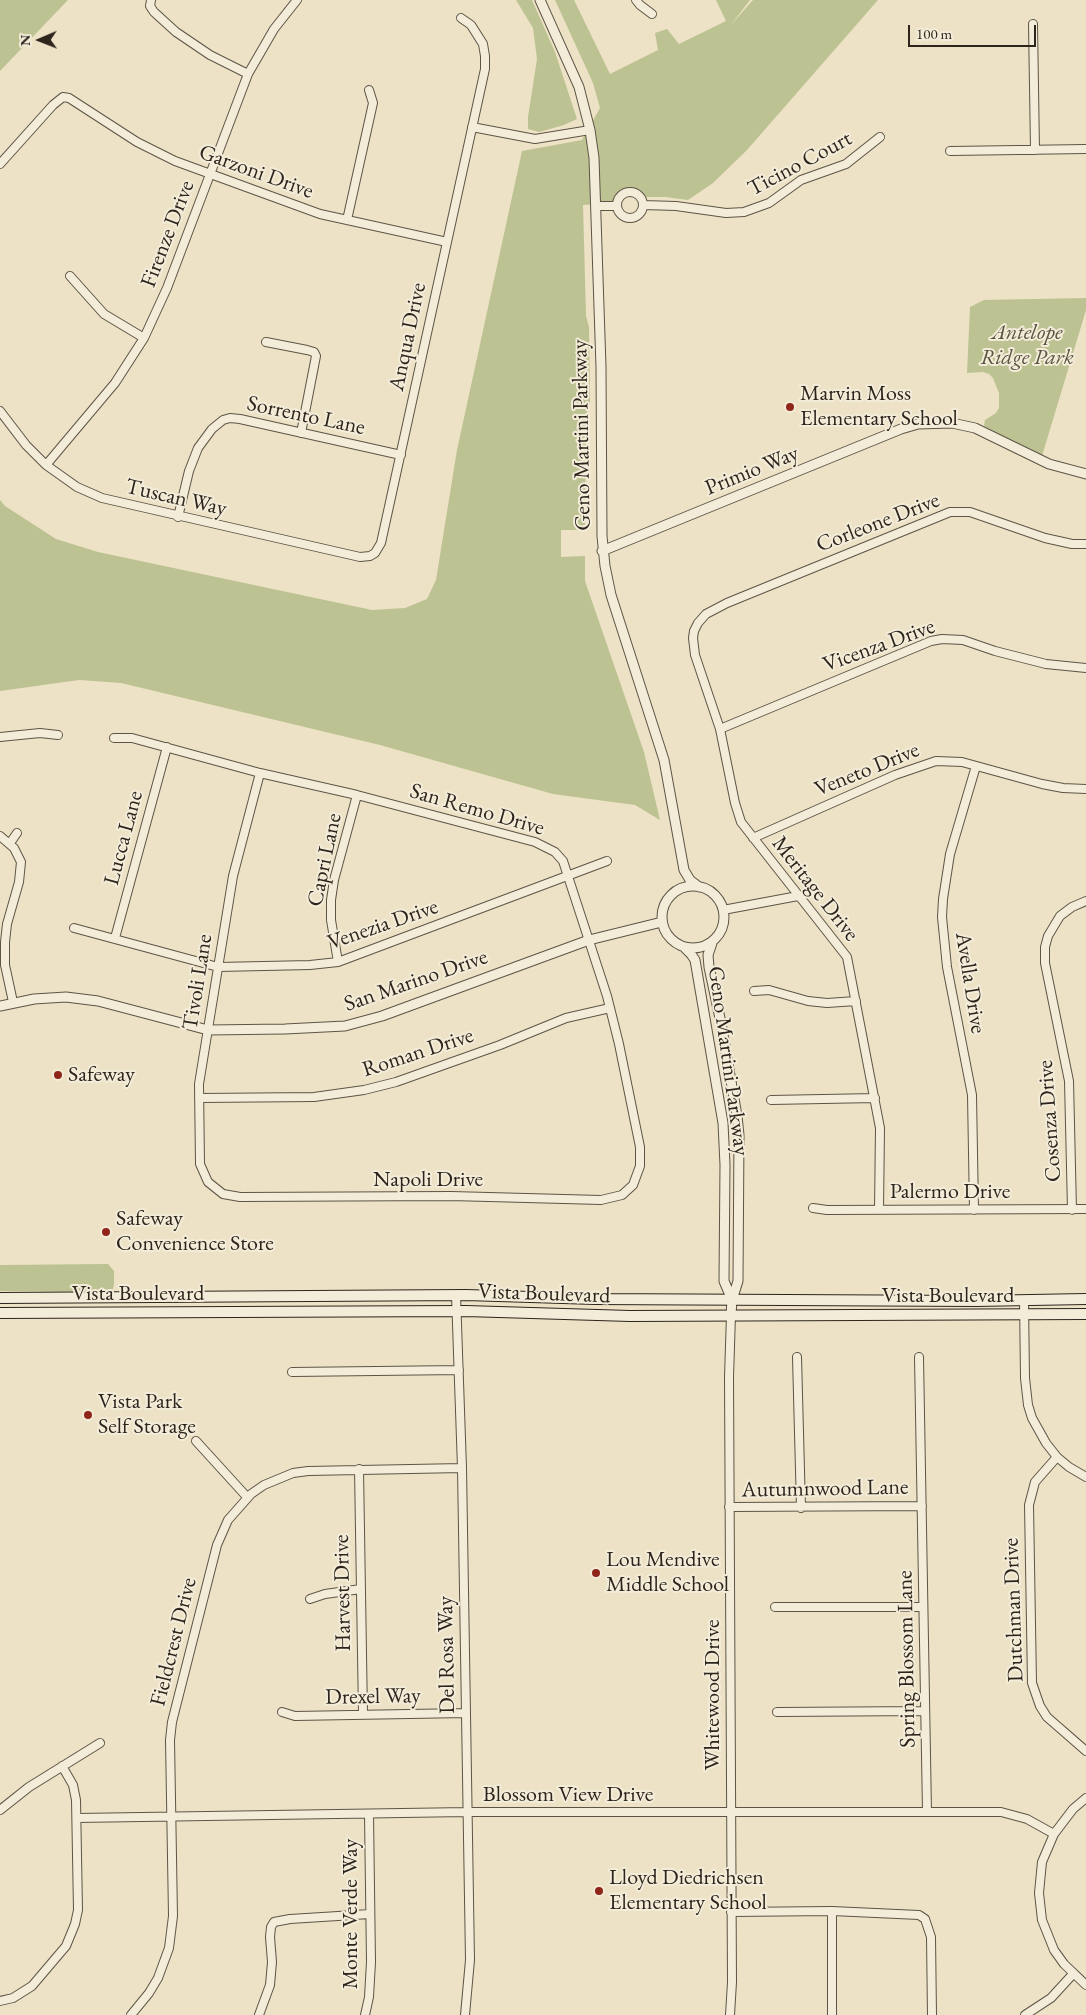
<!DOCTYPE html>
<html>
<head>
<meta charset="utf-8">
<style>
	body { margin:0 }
	#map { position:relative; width:1086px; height:2015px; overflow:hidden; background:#ede2c5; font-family:"EB Garamond",serif }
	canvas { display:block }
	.north { position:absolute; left:15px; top:15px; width:50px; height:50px; -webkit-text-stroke:4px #f3ecd9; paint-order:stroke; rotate:269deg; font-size:14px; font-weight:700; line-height:20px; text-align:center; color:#2d241c }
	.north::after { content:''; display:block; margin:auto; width:18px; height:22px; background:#2d241c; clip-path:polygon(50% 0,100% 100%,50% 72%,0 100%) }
	.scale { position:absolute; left:908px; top:25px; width:128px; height:22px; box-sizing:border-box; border:2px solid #2d241c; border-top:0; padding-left:6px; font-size:15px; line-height:18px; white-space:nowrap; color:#2d241c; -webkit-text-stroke:4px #f3ecd9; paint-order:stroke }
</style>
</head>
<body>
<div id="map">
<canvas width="1086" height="2015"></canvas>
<div class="north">N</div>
<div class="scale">100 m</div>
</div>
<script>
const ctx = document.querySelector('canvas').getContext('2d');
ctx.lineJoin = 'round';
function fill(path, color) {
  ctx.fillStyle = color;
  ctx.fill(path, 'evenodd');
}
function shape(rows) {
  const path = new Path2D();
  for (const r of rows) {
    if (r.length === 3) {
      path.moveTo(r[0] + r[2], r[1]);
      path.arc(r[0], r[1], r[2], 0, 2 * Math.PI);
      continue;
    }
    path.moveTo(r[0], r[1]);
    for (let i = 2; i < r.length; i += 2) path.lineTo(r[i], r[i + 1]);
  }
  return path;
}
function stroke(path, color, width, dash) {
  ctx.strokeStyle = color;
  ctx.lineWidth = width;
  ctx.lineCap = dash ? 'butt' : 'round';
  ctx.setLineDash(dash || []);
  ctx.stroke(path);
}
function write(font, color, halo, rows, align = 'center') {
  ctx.font = font + ' "EB Garamond",serif';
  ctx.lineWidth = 4;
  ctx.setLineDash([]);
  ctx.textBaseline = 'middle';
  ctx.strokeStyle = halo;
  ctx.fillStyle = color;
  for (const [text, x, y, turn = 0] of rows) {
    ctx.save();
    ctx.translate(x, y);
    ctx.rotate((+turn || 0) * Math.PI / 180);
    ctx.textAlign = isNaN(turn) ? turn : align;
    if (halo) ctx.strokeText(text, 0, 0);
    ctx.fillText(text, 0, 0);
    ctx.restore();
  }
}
fill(shape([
	[0,0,68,0,0,71],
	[516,0,532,0,555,52,577,119,564,125,539,132,528,129,528,117,537,59,533,28],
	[555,0,574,0,610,74,658,50,655,33,667,29,679,44,726,21,716,0,750,0,731,25,753,0,878,0,747,150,713,183,688,200,665,197,646,197,633,189,622,192,616,203,583,205,586,316,589,327,590,401,586,417,585,530,561,530,561,557,585,556,585,581,644,752,660,820,635,805,553,794,380,745,121,683,79,680,0,691,0,500,5,506,56,539,98,552,372,610,405,608,427,599,436,580,457,450,522,151,582,140,600,108,593,83],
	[1086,298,1086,310,1042,456,984,426,985,420,996,413,999,408,999,393,993,378,989,374,983,372,967,373,970,307,984,300],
	[108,1264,114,1271,114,1285,112,1291,108,1292,0,1291,0,1265]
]), '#bcc292');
const minor = shape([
	[151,0,150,6,154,12,176,32,210,55,248,74],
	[636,0,640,5,652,14],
	[1033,24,1035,150],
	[472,127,535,139,590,130],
	[950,151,1086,149],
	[0,164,53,105,63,97,69,98,137,142,175,161,320,214,447,242],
	[630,205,13],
	[643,205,676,206,726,213,744,212,769,203,801,180,846,164,880,137],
	[596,206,617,206],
	[347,220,373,103,369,90],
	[70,276,104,314,144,338],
	[266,342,307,350,314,352,316,356,301,433],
	[0,411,26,445,46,465,77,487,102,498,360,557,370,556,375,553,381,543,485,69,485,56,483,44,471,25,461,18],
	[46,465,115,383,144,338,167,288,248,74,274,29,297,0],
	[178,517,189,471,198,448,212,429,223,420,230,418,240,419,401,455],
	[720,729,931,641,942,639,963,640,995,651,1046,664,1086,668],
	[0,737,40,733,58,735],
	[114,738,132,738,260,773,357,795,535,842,555,852,563,861,607,996,619,1044,640,1147,640,1166,633,1185,622,1195,601,1200,451,1196,240,1197,223,1194,208,1182,200,1164,199,1084,233,876,260,773],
	[0,836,14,848,21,862,19,882,7,924,5,942,5,965,13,1002],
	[753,838,895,775,936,761,962,762,1042,784,1063,788,1086,789],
	[10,843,17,833],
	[723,910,798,896],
	[74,928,218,967,310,965,338,962,607,861],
	[115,938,167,747],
	[338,962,331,920,331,900,334,880,357,795],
	[754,991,769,990,808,1001,827,1003,856,1001],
	[199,1098,314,1097,364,1090,396,1082,500,1045,566,1018,610,1008],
	[771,1100,875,1098],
	[813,1208,827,1210,1086,1209],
	[879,1210,880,1128,847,957,741,822,735,803,720,729,695,655,693,638,694,631,698,623,706,614,727,603,950,512,970,512,1045,538,1072,544,1086,544],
	[974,1210,972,1095,947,967,942,917,943,899,950,854,976,766],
	[1072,1210,1069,1081,1045,963,1045,947,1048,936,1060,916,1072,907,1086,901],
	[456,1295,462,1468,470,1960,465,2015],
	[1024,1300,1025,1378,1028,1405,1032,1418,1046,1443,1057,1457,1069,1467,1086,1477],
	[797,1357,801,1508],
	[919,1357,927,1812],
	[292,1372,459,1370],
	[196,1441,247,1497],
	[1057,1457,1035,1482,1029,1505,1032,1683,1040,1706,1047,1717,1086,1751],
	[359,1469,363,1715],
	[729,1507,922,1506],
	[310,1599,325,1594,361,1589],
	[775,1607,923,1607],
	[282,1712,295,1716,466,1713],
	[777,1712,925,1711],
	[1086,1798,1073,1809,1054,1834,1042,1862,1039,1893,1042,1920,1054,1950,1064,1964,1086,1985],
	[0,1810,29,1787,100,1743],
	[77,1818,467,1812,1001,1812,1027,1819,1054,1834],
	[832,1911,832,2015],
	[731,1912,832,1911,919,1915,925,1919,931,1937,932,2015],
	[0,2001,13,1998,32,1986,66,1946,75,1924,78,1910,76,1800,73,1785,62,1766],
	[131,2015,149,1993,158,1978,169,1948,173,1916,170,1740,172,1722,217,1545,228,1520,251,1494,264,1485,293,1473,308,1471,462,1468],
	[259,2015,270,1985,272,1962,270,1937,271,1927,274,1922,290,1919,370,1914],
	[365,2015,369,1997,371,1962,369,1814],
	[730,2015,732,1982,729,1377,731,1315],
	[1025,2015,1051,1998,1073,1974]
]);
const tertiary = shape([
	[540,0,579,87,590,130,594,158,601,367,602,536,605,566,611,595,664,760,684,870,690,880,699,887],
	[602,551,901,429,918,424,952,423,975,428,1049,464,1086,474],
	[693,917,31],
	[712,943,708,955,709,967,721,1023,737,1116,739,1135,738,1281,732,1300,731,1315],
	[685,948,691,954,695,960,723,1123,725,1165,724,1281,732,1300],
	[0,1006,34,999,66,997,98,1001,208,1030,285,1029,345,1026,382,1016,589,940,662,922]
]);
const secondary = shape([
	[0,1298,466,1295,595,1299,976,1301,1086,1299],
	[0,1313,466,1311,630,1316,1086,1314]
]);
stroke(minor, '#5d5446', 10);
stroke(tertiary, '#5d5446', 11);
stroke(secondary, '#2d241c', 12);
stroke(minor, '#f3ecd9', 8);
stroke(tertiary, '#f3ecd9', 9);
stroke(secondary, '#f3ecd9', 10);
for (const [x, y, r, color] of [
	[790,407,5,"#8f2418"],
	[58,1075,5,"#8f2418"],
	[106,1232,5,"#8f2418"],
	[88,1415,5,"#8f2418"],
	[596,1573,5,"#8f2418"],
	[599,1891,5,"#8f2418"]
]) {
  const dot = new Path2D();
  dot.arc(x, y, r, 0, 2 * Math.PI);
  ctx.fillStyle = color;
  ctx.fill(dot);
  stroke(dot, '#f3ecd9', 2);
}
write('22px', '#2d241c', '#f3ecd9', [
	["Ticino Court",800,164,-28],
	["Garzoni Drive",256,172,20],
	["Firenze Drive",168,234,-69],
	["Anqua Drive",408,337,-78],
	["Sorrento Lane",306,416,12],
	["Geno Martini Parkway",582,435,-91],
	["Primio Way",752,471,-22],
	["Tuscan Way",176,498,13],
	["Corleone Drive",878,523,-21],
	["Vicenza Drive",879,646,-20],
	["Veneto Drive",867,770,-22],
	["San Remo Drive",477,810,16],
	["Lucca Lane",124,838,-75],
	["Capri Lane",325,860,-78],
	["Meritage Drive",815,889,52],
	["Venezia Drive",383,925,-19],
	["San Marino Drive",416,981,-19],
	["Tivoli Lane",198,982,-81],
	["Avella Drive",970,983,81],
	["Roman Drive",418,1053,-18],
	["Geno Martini Parkway",728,1061,82],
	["Cosenza Drive",1050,1121,-94],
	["Napoli Drive",428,1180],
	["Palermo Drive",950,1192],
	["Vista Boulevard",138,1294],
	["Vista Boulevard",544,1294,2],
	["Vista Boulevard",948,1296],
	["Autumnwood Lane",825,1489,-1],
	["Harvest Drive",343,1593,-91],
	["Dutchman Drive",1014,1610,-92],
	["Fieldcrest Drive",174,1642,-76],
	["Del Rosa Way",447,1655,-91],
	["Spring Blossom Lane",907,1659,-91],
	["Whitewood Drive",713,1695,-90],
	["Drexel Way",373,1697,-1],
	["Blossom View Drive",568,1795],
	["Monte Verde Way",351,1914,-90]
]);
write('italic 22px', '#58533f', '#f3ecd9', [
	["Antelope",1027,333],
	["Ridge Park",1027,358]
]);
write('22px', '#2d241c', '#f3ecd9', [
	["Marvin Moss",800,394],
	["Elementary School",800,419],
	["Safeway",68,1075],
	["Safeway",116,1219],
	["Convenience Store",116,1244],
	["Vista Park",98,1402],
	["Self Storage",98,1427],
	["Lou Mendive",606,1560],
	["Middle School",606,1585],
	["Lloyd Diedrichsen",609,1878],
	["Elementary School",609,1903]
], 'left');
</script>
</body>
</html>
